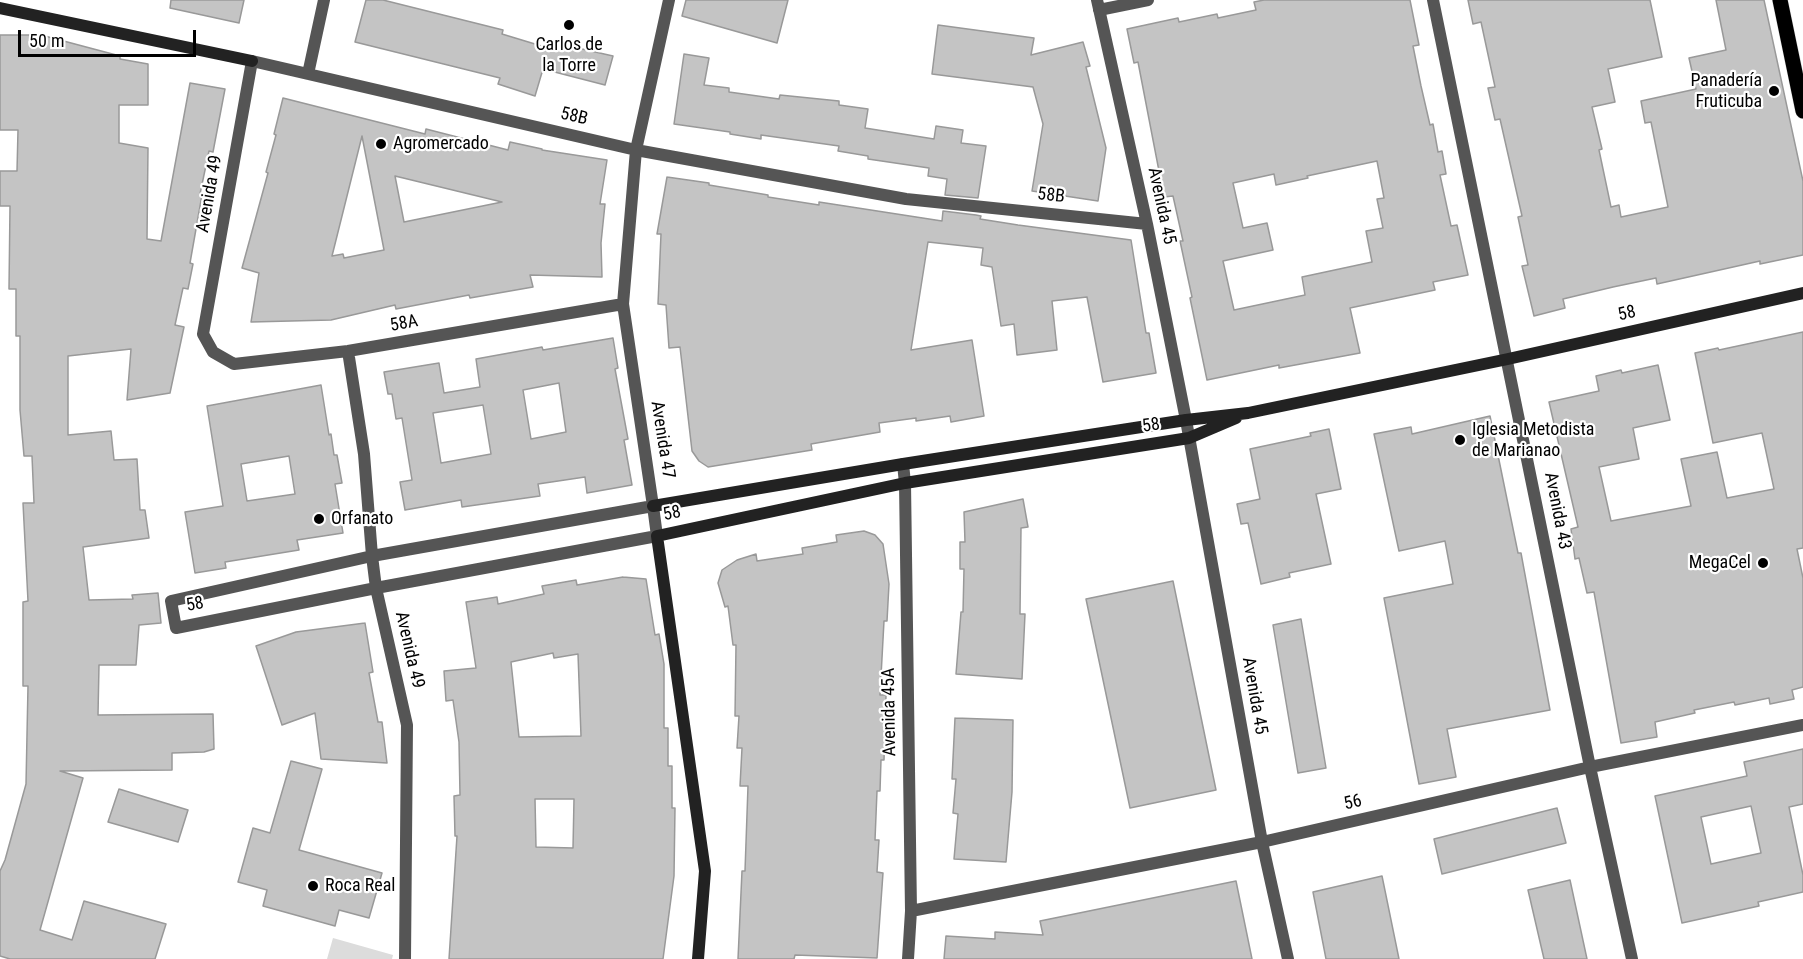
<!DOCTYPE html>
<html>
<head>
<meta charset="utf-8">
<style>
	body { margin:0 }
	#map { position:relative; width:1803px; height:959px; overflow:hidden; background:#fff; font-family:"Roboto Condensed",sans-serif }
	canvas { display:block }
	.scale { position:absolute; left:18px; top:30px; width:178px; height:27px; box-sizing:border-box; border:3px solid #000; border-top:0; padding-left:8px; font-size:18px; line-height:21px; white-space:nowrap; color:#000; -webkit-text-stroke:4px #fff; paint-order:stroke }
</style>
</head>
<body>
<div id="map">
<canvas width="1803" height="959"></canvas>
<div class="scale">50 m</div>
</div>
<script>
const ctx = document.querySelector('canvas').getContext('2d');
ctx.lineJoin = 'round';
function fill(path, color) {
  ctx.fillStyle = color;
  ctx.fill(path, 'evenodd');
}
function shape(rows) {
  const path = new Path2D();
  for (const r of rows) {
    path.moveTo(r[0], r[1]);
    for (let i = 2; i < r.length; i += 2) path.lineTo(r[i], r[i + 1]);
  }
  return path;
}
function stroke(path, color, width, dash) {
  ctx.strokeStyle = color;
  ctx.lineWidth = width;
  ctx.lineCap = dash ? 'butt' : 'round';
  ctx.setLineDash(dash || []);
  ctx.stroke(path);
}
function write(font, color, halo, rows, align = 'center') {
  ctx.font = font + ' "Roboto Condensed",sans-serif';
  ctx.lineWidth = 4.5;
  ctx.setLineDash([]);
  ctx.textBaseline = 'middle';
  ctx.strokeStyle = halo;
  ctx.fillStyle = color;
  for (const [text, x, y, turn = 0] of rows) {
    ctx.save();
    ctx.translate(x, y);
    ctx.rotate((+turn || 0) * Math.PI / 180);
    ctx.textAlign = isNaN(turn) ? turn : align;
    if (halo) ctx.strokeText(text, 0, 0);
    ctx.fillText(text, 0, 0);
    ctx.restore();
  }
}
fill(shape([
	[333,938,393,955,392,959,327,959]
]), '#dcdcdc');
const building = shape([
	[171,0,244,0,239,23,170,8,171,0],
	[366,0,383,0,503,30,502,34,558,51,560,44,613,56,605,85,543,69,535,96,498,84,500,78,355,42,366,0],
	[686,0,788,0,777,43,682,16,686,0],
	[1264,0,1410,0,1419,45,1413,46,1421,86,1430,125,1433,124,1438,152,1442,151,1446,174,1440,175,1451,226,1457,225,1468,275,1433,282,1435,290,1350,308,1360,353,1279,368,1279,365,1207,380,1190,298,1192,297,1180,241,1183,241,1173,196,1164,197,1138,62,1134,63,1127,29,1178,18,1179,22,1217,14,1218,18,1256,10,1254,2,1264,0],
	[1377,161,1384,198,1377,199,1383,228,1366,231,1372,262,1302,277,1305,295,1234,310,1223,261,1273,250,1267,223,1243,228,1233,183,1274,174,1276,185,1308,178,1307,176,1377,161],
	[1468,0,1650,0,1662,57,1608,69,1615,102,1592,107,1602,149,1599,150,1611,207,1619,205,1621,217,1668,207,1651,122,1645,123,1641,101,1696,89,1689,58,1726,50,1716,0,1764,0,1803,181,1803,255,1760,264,1760,261,1657,284,1656,278,1613,287,1563,299,1565,308,1534,316,1522,266,1528,265,1518,217,1522,216,1500,119,1495,120,1488,88,1495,87,1481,22,1473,24,1468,0],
	[938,25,1034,38,1031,55,1083,42,1090,66,1086,67,1106,148,1098,201,1032,191,1043,124,1033,87,932,74,938,25],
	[0,35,41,35,120,56,120,59,148,64,148,105,119,105,119,143,148,148,147,239,161,241,190,83,225,89,213,152,209,151,200,194,202,195,190,263,193,264,188,289,183,288,175,325,184,327,170,393,127,400,131,349,68,356,68,435,111,431,114,460,137,459,140,510,145,510,149,538,83,547,89,600,133,599,132,595,158,593,161,623,139,625,136,665,99,665,98,715,213,714,214,749,204,752,172,753,172,770,60,771,83,778,40,930,72,940,84,901,166,924,155,959,10,959,0,956,0,871,5,860,26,784,28,686,23,686,23,602,28,601,23,503,34,503,32,456,24,456,20,410,20,336,16,336,16,289,9,289,10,206,0,206,0,171,17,171,18,130,0,130,0,35],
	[684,54,709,58,704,85,729,88,729,92,779,99,780,95,839,101,839,105,868,109,865,128,934,139,936,126,963,130,961,143,986,146,978,198,945,195,947,179,928,176,929,168,868,159,868,156,838,151,839,146,761,135,761,139,730,134,730,132,674,124,684,54],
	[283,98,425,134,426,129,508,150,510,142,542,149,542,150,607,160,600,204,605,204,601,243,602,277,530,275,533,287,470,298,469,295,396,309,395,305,331,320,251,322,259,273,242,268,268,173,266,172,276,135,274,134,283,98],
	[362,136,384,250,344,258,343,254,332,256,362,136],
	[395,176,502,202,404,222,395,176],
	[667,177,709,183,709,185,768,195,768,197,819,205,819,202,942,221,943,211,976,215,981,216,980,219,1018,225,1131,240,1146,333,1149,333,1156,373,1103,382,1087,297,1052,301,1057,350,1017,355,1014,324,1001,326,992,267,981,265,983,248,928,242,911,350,972,340,984,416,951,422,950,416,916,421,916,418,879,423,880,432,811,444,812,450,708,467,699,461,692,451,680,347,669,348,666,305,658,304,661,234,657,234,667,177],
	[1803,332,1803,548,1797,549,1803,578,1803,687,1792,690,1794,699,1770,704,1769,698,1735,705,1734,702,1694,710,1695,713,1655,722,1657,737,1621,743,1594,592,1587,593,1579,558,1575,559,1571,529,1578,527,1549,402,1599,391,1596,376,1621,370,1622,373,1658,365,1670,420,1633,428,1639,459,1599,467,1611,521,1691,506,1681,459,1717,452,1727,498,1774,489,1762,433,1713,443,1695,353,1718,348,1719,350,1803,332],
	[613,338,618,368,615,369,628,439,624,440,632,485,587,493,585,477,538,484,540,496,462,507,461,500,405,510,400,482,412,480,402,418,396,419,392,394,388,394,384,372,439,363,444,393,480,387,476,359,542,347,543,350,613,338],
	[559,383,566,432,531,439,523,390,559,383],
	[483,405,491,454,441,463,433,413,483,405],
	[321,385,329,435,331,434,334,455,337,455,342,483,335,484,343,533,297,540,299,550,225,562,226,568,195,573,185,512,223,506,207,406,321,385],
	[289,456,295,494,247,501,241,464,289,456],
	[1490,416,1518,553,1521,553,1550,710,1447,729,1456,777,1419,784,1384,598,1453,584,1445,541,1399,551,1374,434,1411,427,1412,434,1490,416],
	[1329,429,1341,489,1316,494,1331,564,1289,573,1290,577,1261,584,1248,523,1241,524,1237,504,1260,499,1250,449,1311,436,1310,433,1329,429],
	[1023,499,1028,527,1021,528,1020,614,1025,614,1022,679,956,674,961,612,963,612,964,569,960,569,960,542,965,542,964,512,1023,499],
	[864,531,875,535,883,544,889,584,887,621,884,621,880,695,886,695,884,760,881,760,880,791,877,791,875,840,879,840,877,872,883,873,877,958,795,955,794,959,738,959,742,871,745,871,748,786,740,786,742,748,737,748,739,716,735,716,736,645,733,645,728,606,725,607,718,583,722,570,737,560,756,554,757,561,803,554,802,548,837,542,836,535,864,531],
	[623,577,646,579,655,635,659,634,664,664,664,728,668,728,668,766,672,766,672,808,675,808,674,876,663,959,449,959,457,836,455,836,454,796,460,795,459,742,453,700,446,701,444,671,476,668,466,602,497,597,498,604,544,594,542,586,576,580,577,585,623,577],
	[553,653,554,658,578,654,581,736,519,737,511,662,553,653],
	[535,799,574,799,573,848,536,847,535,799],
	[1173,581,1216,790,1130,808,1086,599,1173,581],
	[1301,619,1326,768,1298,773,1273,625,1301,619],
	[365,623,373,672,369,673,378,722,382,722,387,763,321,759,315,713,282,725,256,646,296,632,365,623],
	[955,718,1013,720,1012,792,1006,862,954,859,958,814,953,813,956,779,952,779,955,718],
	[1803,749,1803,804,1789,807,1803,875,1803,892,1758,902,1759,906,1682,923,1655,796,1747,776,1744,762,1803,749],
	[1751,806,1761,853,1711,864,1701,817,1751,806],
	[291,761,322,769,299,850,382,873,369,918,339,910,335,926,263,906,267,890,238,882,253,828,270,833,291,761],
	[119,789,188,810,178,842,108,822,119,789],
	[1557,808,1566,843,1442,874,1434,839,1557,808],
	[1382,876,1399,959,1326,959,1313,892,1382,876],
	[1570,880,1587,959,1544,959,1528,890,1570,880],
	[1236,881,1252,959,944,959,946,936,995,939,995,932,1043,935,1040,921,1236,881]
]);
fill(building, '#c4c4c4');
stroke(building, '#999', 1.5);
const primary = shape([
	[1780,0,1803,111]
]);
stroke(primary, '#dbdbdb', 16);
stroke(shape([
	[1097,0,1147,224,1186,420,1262,842,1288,959],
	[1433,0,1590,767,1632,959],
	[1099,10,1148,0],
	[308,74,324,0],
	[623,304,348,351,234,364,213,352,203,334,252,61,636,150,906,199,1147,224],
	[348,351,364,454,372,556,376,588,407,725,405,959],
	[903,464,905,483,911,911,908,959],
	[653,506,372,556,171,601,176,628,376,588,657,536,653,506,623,304,636,150,669,0],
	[911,911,1262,842,1590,767,1803,725]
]), '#555', 12);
stroke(shape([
	[0,8,252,61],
	[653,506,903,464,1186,420,1248,413,1508,359,1803,293],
	[698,959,705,871,657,536,905,483,1189,438,1236,418]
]), '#222', 12);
stroke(primary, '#000', 15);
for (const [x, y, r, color] of [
	[569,25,6,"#000"],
	[1774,91,6,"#000"],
	[381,144,6,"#000"],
	[1460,440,6,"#000"],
	[319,519,6,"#000"],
	[1763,563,6,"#000"],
	[313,886,6,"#000"]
]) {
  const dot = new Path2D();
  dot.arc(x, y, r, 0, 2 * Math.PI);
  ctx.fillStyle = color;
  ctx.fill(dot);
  stroke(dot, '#fff', 2);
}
write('18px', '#000', '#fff', [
	["Carlos de",569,45,"center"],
	["la Torre",569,66,"center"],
	["Panadería",1762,81,"right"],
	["Fruticuba",1762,102,"right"],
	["Agromercado",393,144],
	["Iglesia Metodista",1472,430],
	["de Marianao",1472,451],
	["Orfanato",331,519],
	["MegaCel",1751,563,"right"],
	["Roca Real",325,886]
], 'left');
write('18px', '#000', '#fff', [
	["58B",574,117,13],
	["Avenida 49",210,194,-80],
	["58B",1051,196,6],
	["Avenida 45",1161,206,78],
	["58",1627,314,-13],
	["58A",404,324,-10],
	["58",1151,426,-9],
	["Avenida 47",662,440,81],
	["Avenida 43",1557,511,79],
	["58",672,514,-12],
	["58",195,605,-11],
	["Avenida 49",409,650,77],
	["Avenida 45",1254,696,80],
	["Avenida 45A",890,712,-91],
	["56",1353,803,-13]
]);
</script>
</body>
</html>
